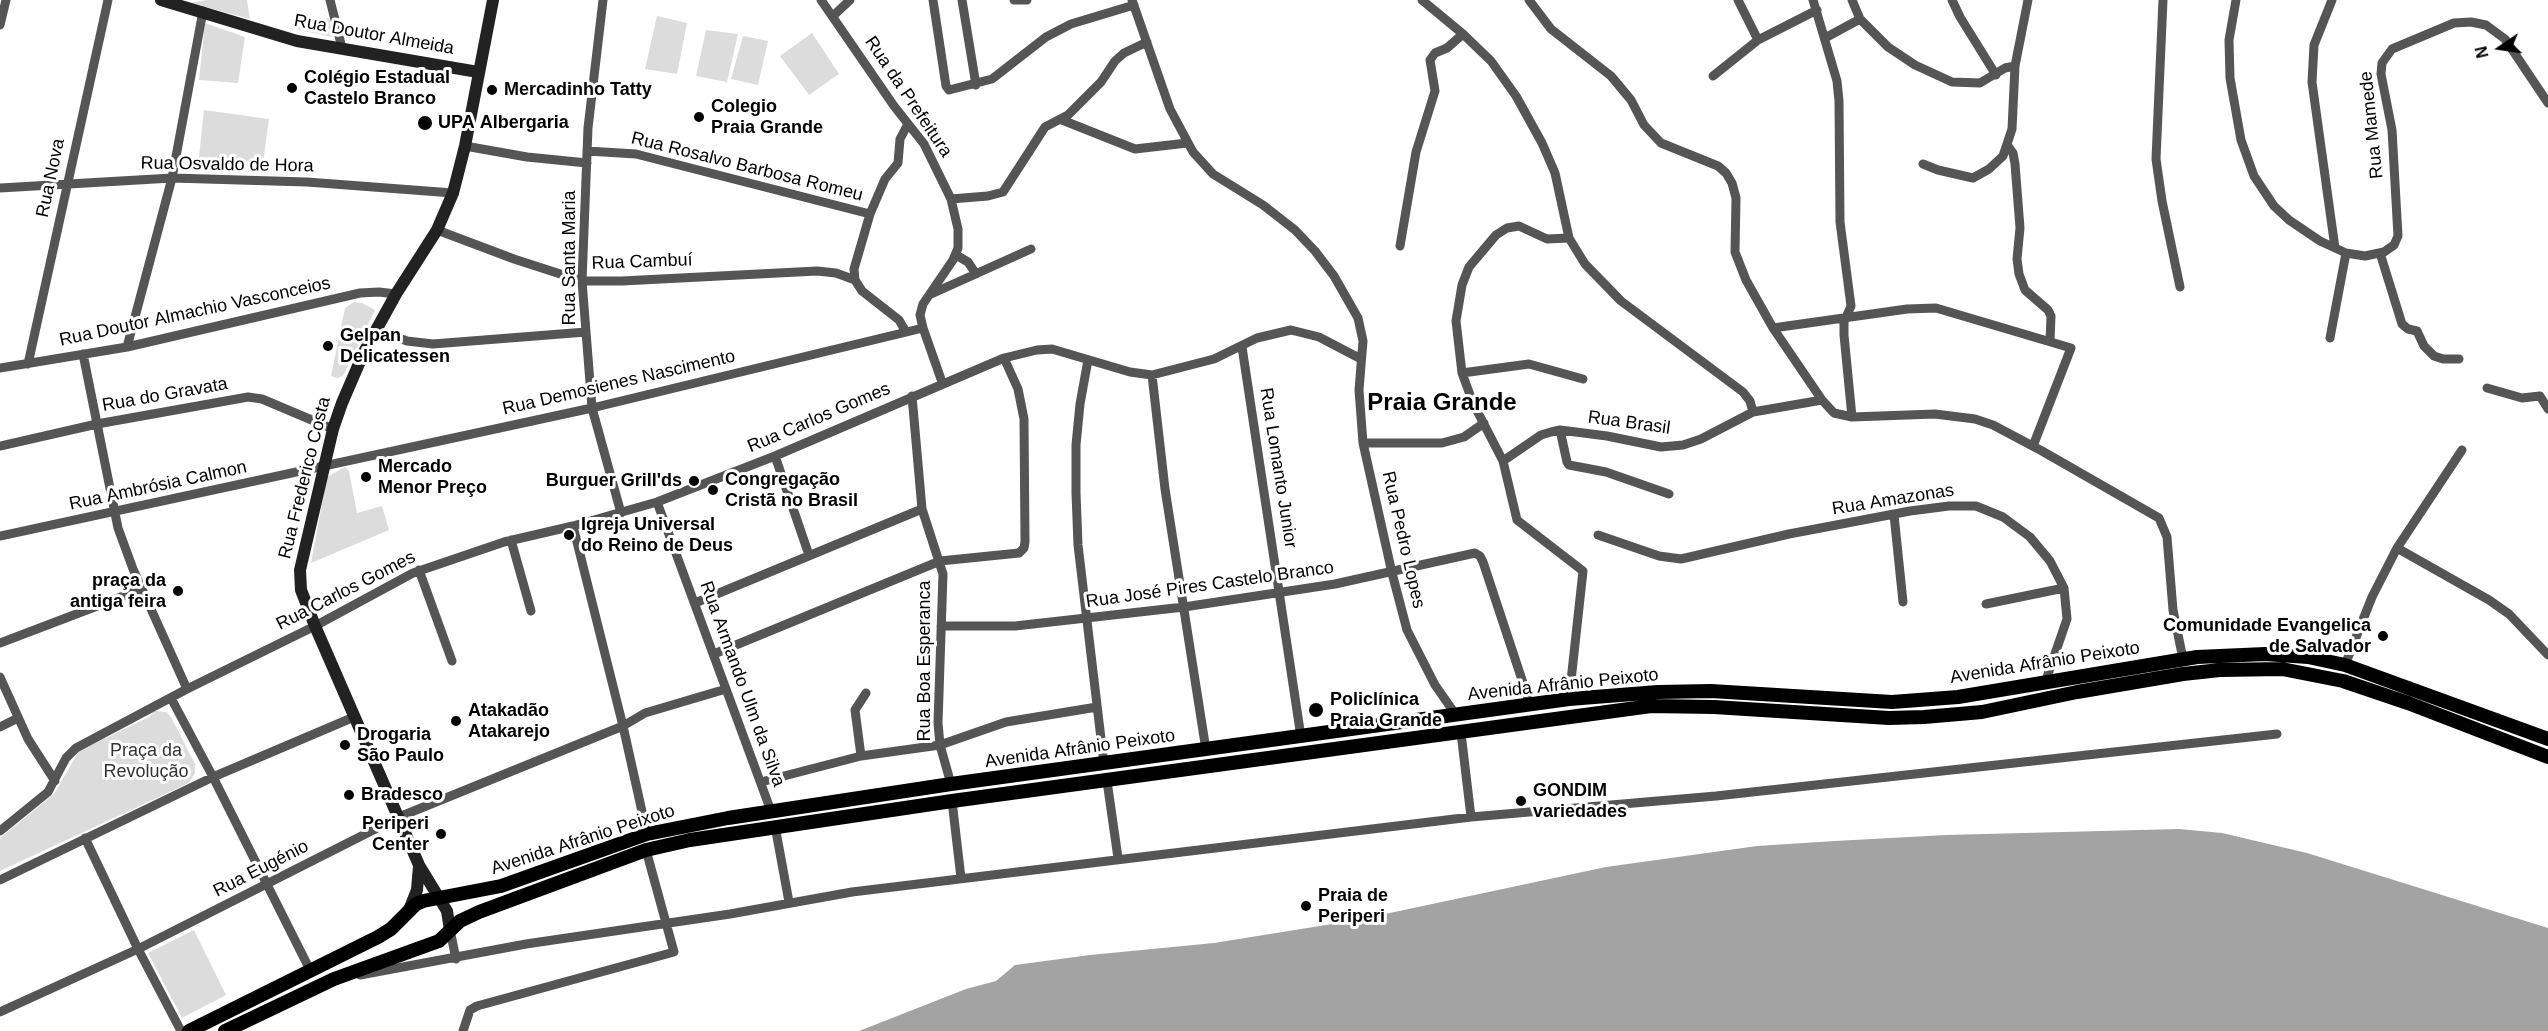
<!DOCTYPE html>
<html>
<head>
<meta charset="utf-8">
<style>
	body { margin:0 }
	#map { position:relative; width:2548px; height:1031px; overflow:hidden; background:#fff; font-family:Arial,sans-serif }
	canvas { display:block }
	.north { position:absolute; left:2470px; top:18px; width:60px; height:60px; -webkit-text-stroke:4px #fff; paint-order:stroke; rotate:257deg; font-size:16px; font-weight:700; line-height:24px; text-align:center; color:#000 }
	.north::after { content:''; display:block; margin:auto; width:21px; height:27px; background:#000; clip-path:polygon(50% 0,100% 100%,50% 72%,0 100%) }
</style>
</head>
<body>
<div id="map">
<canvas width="2548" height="1031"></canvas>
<div class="north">N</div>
</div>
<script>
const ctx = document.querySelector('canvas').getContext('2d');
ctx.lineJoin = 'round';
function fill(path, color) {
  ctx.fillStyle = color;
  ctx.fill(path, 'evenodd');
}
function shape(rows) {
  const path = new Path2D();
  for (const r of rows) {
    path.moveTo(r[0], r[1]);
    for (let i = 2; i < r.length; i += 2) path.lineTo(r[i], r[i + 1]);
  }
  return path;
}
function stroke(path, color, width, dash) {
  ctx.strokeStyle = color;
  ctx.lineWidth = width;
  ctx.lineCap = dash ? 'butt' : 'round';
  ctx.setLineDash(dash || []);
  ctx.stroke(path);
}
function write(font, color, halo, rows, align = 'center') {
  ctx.font = font + ' Arial,sans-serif';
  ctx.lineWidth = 6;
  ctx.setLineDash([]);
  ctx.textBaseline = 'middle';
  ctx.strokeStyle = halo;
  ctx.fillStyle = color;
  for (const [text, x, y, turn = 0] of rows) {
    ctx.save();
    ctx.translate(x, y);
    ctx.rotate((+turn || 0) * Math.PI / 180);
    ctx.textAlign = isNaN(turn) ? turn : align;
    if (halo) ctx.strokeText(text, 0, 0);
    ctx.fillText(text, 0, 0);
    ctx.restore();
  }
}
fill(shape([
	[206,0,247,0,250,19,190,3],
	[657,16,687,23,677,74,645,69],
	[329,18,333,37,289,28],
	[205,23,245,37,238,83,199,80],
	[706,30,738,34,727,82,696,76],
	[812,33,839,74,809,95,780,56],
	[743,36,768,41,758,85,731,79],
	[204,110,269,119,263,163,199,157],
	[354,302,362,303,375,310,343,376,337,378,331,376,345,308],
	[345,467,349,471,357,513,382,506,389,530,311,563,327,477],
	[155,711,167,712,172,719,195,764,195,773,189,783,0,871,0,838,54,794,79,751,149,717],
	[194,930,226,995,182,1018,148,953]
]), '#dcdcdc');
fill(shape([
	[2179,829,2222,833,2307,853,2548,928,2548,1031,859,1031,966,989,996,981,1015,965,1090,955,1214,943,1357,920,1606,867,1757,846,1835,841,1946,835]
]), '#a3a3a3');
stroke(shape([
	[330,0,342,48],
	[603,0,588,128,582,281,592,408,621,513],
	[821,0,894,106,924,144,951,199,958,229,958,248,953,260,923,304,920,315,923,328,942,382],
	[933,0,946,86,949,90,992,79,1046,37,1071,24,1134,5],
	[962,0,976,85],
	[1014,0,1027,0],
	[1132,0,1170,109,1193,152,1213,174,1263,205,1295,230,1315,251,1334,276,1358,318,1363,341,1359,390,1363,443,1392,573,1407,630,1435,685,1456,715],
	[1422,0,1463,34,1491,61,1516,96,1542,143,1555,173,1569,238,1585,264,1621,301,1743,392,1750,401,1753,412],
	[1529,0,1551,29,1611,76,1631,100,1644,125,1661,143,1718,166,1726,173,1732,183,1736,198,1735,252,1746,280,1773,328,1822,400,1834,413,1852,417,1935,414,1975,419,1993,425,2042,451,2159,518,2167,537,2173,610,2183,659],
	[1738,0,1758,40],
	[1813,0,1837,81,1839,101,1840,222,1851,306,1844,322,1844,335,1852,417],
	[1852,0,1860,19,1888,47,1915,65,1952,82,1980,83,2005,68,2015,66],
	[1952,0,1960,17,1996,75],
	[2163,0,2156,159,2162,201,2180,287],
	[2236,0,2229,40,2230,78,2241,140,2254,176,2274,206,2289,220,2320,241,2346,253,2365,256,2384,252,2394,245,2398,236,2392,130,2381,74,2382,63,2392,49,2454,23,2471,22,2486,25,2505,39,2548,103],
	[2332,0,2314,45,2312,82,2335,248],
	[833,16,850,0],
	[0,25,6,0],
	[1825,38,1860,19],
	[1713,76,1758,40,1817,10],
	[1062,120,1135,149,1187,143],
	[465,146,527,157,587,163],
	[2008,146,2013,153,2015,164,2020,228,2017,259,2019,274,2025,290,2048,310,2051,316,2050,341],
	[587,151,636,154,870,214],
	[1923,164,1938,170,1973,178,1989,169,2003,156,2012,129,2015,66,2028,0],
	[0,188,172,178,307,182,453,193],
	[951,199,988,196,1003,192,1045,127,1068,115,1101,82,1115,61,1124,53,1147,42],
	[437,230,514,259,582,281,622,281,817,271,836,273,855,280],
	[1569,238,1547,239,1519,226,1507,228,1496,235,1469,267,1462,285,1456,321,1462,373,1473,403,1503,461,1517,520,1583,571,1569,699],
	[1400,246,1416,152,1435,91,1430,60,1435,53,1447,48,1463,34],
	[2380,253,2402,324,2408,329,2417,331,2424,346,2434,356,2443,359,2459,359],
	[956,255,968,262,976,274],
	[929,295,1031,249],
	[1773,328,1907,309,1936,308,2071,348,2033,446],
	[377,330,407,341,433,344,586,332],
	[906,332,899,320,862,291,855,280,854,269,870,214,885,179,898,163,900,139,908,124],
	[2330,338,2346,253],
	[127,347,172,178,203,11],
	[1242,347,1301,737],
	[83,354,118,528,133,569,187,689],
	[1088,360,1080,404,1076,445,1076,493,1078,545,1104,764],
	[28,364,108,0],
	[0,368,127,347,360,293,379,292,396,294],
	[1462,373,1529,364,1583,379],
	[1152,375,1165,489,1206,750],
	[2487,388,2522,398,2540,396,2548,409],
	[912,396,922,509,943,574,938,723,940,745,951,784],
	[1560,430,1567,462,1569,465,1606,472,1669,494],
	[1363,443,1442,443,1464,437,1484,423],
	[0,446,97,424,248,397,262,399,333,429],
	[775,456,809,555],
	[1503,461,1541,435,1551,432,1560,430,1607,436,1661,447,1683,445,1701,439,1753,412,1822,400],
	[657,502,771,811],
	[1894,515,1903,602],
	[573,526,623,726,647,834],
	[1598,535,1659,556,1681,559,1789,534,1910,511,1949,506,1976,506,2003,517,2030,537,2050,561,2064,588,2067,619,2045,683],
	[0,536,592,408,923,328],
	[511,540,531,611],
	[2397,548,2489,600,2509,614,2548,655],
	[419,570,452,661],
	[695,603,922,509],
	[1986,604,2064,588],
	[941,626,1015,626,1184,607,1335,584,1475,553,1480,556,1483,562,1530,704],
	[0,643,142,589],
	[714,654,940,561,1019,553,1024,548,1025,542,1024,419,1018,389,1004,358],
	[2345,665,2372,597,2397,548,2462,450],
	[0,677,28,739,55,781],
	[171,698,213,777,310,970],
	[0,727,18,718],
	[1461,733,1471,817],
	[861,756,855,710,866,693],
	[1107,781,1118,858],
	[761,782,861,756,940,745,1006,722,1097,707],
	[952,801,961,878],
	[775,826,789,902],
	[0,831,48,792,66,758,76,748,187,689,315,626,413,573,504,542,573,526,657,502,775,456,1004,358,1037,350,1052,349,1130,372,1152,375,1214,359,1257,338,1291,330,1319,337,1361,359],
	[85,838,138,949,181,1031],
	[0,880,213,777,354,717],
	[450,930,456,959],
	[360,975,526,944,730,914,852,892,1471,817,1716,796,2277,734],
	[0,1012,138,949,399,817,623,726,645,713,726,689],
	[463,1031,470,1010,477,1006,674,952,646,850]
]), '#555', 9);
stroke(shape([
	[161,0,297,41,478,72],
	[409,910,417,890,419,866],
	[450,930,447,911,419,865,315,626,301,590,300,570,333,429,342,403,364,352,396,294,437,230,453,193,465,146,493,0]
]), '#222', 12);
stroke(shape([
	[189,1031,378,937,391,929,416,904,423,901,501,886,647,834,728,818,951,784,1569,699,1658,692,1711,691,1892,702,1958,697,2197,657,2265,654,2308,657,2345,665,2548,739],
	[225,1031,334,979,439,941,460,921,479,912,646,850,690,840,952,801,1651,706,1714,707,1889,718,1924,717,1982,712,2077,692,2183,674,2220,670,2282,669,2343,681,2408,703,2548,757]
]), '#000', 14);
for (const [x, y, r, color] of [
	[292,88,6,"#000"],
	[492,90,6,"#000"],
	[699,117,6,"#000"],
	[425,123,8,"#000"],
	[328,346,6,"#000"],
	[366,477,6,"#000"],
	[694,481,6,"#000"],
	[713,490,6,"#000"],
	[569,535,6,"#000"],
	[178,591,6,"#000"],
	[2383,636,6,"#000"],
	[1316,710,8,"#000"],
	[456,721,6,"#000"],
	[345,745,6,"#000"],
	[349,795,6,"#000"],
	[1521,801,6,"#000"],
	[441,834,6,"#000"],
	[1306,906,6,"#000"]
]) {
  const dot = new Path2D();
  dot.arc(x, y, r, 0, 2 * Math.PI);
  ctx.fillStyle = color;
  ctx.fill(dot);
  stroke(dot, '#fff', 2);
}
write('18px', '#000', '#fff', [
	["Rua Doutor Almeida",374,35,10],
	["Rua da Prefeitura",908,97,56],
	["Rua Mamede",2372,125,-96],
	["Rua Osvaldo de Hora",227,165,1],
	["Rua Rosalvo Barbosa Romeu",747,167,14],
	["Rua Nova",51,178,-78],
	["Rua Santa Maria",570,258,-90],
	["Rua Cambuí",642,262,-2],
	["Rua Doutor Almachio Vasconceios",195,312,-12],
	["Rua Demosienes Nascimento",619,383,-13],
	["Rua do Gravata",165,395,-10],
	["Rua Carlos Gomes",819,418,-23],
	["Rua Brasil",1629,423,8],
	["Rua Lomanto Junior",1278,468,81],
	["Rua Frederico Costa",305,478,-76],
	["Rua Ambrósia Calmon",158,486,-12],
	["Rua Amazonas",1893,500,-9],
	["Rua Pedro Lopes",1403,540,77],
	["Rua José Pires Castelo Branco",1210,585,-8],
	["Rua Carlos Gomes",346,591,-27],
	["Rua Boa Esperanca",925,661,-90],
	["Avenida Afrânio Peixoto",2045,663,-9],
	["Rua Armando Ulm da Silva",742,684,70],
	["Avenida Afrânio Peixoto",1563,685,-6],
	["Avenida Afrânio Peixoto",1080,749,-8],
	["Avenida Afrânio Peixoto",583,840,-18],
	["Rua Eugénio",261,869,-27]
]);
write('bold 18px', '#000', '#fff', [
	["Colégio Estadual",304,78],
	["Castelo Branco",304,99],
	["Mercadinho Tatty",504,90],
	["Colegio",711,107],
	["Praia Grande",711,128],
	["UPA Albergaria",438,123],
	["Gelpan",340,336],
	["Delicatessen",340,357],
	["Mercado",378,467],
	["Menor Preço",378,488],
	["Congregação",725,480],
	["Cristã no Brasil",725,501],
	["Burguer Grill'ds",682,481,"right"],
	["Igreja Universal",581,525],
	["do Reino de Deus",581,546],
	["praça da",166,581,"right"],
	["antiga feira",166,602,"right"],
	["Comunidade Evangelica",2371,626,"right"],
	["de Salvador",2371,647,"right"],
	["Policlínica",1330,700],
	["Praia Grande",1330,721],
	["Atakadão",468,711],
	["Atakarejo",468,732],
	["Drogaria",357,735],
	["São Paulo",357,756],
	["GONDIM",1533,791],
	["variedades",1533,812],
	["Bradesco",361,795],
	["Periperi",429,824,"right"],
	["Center",429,845,"right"],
	["Praia de",1318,896],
	["Periperi",1318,917]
], 'left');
write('18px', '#333', '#fff', [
	["Praça da",146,751],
	["Revolução",146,772]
]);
write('bold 24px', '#000', '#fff', [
	["Praia Grande",1442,403]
]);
</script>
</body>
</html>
